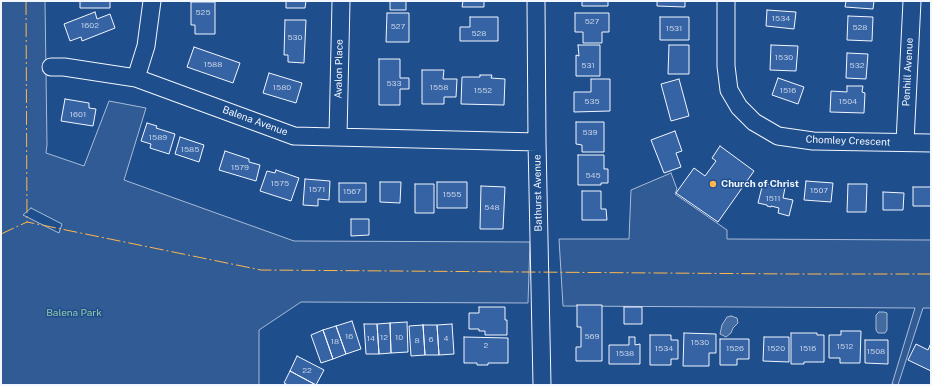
<!DOCTYPE html>
<html>
<head>
<meta charset="utf-8">
<style>
	body { margin:0 }
	#map { position:relative; width:932px; height:386px; overflow:hidden; background:#1f4e8c; font-family:"Public Sans",sans-serif }
	canvas { display:block }
	.frame { position:absolute; inset:0; border:2px solid #f2f6ff; pointer-events:none }
</style>
</head>
<body>
<div id="map">
<canvas width="932" height="386"></canvas>
<div class="frame"></div>
</div>
<script>
const ctx = document.querySelector('canvas').getContext('2d');
ctx.lineJoin = 'round';
function fill(path, color) {
  ctx.fillStyle = color;
  ctx.fill(path, 'evenodd');
}
function shape(rows) {
  const path = new Path2D();
  for (const r of rows) {
    path.moveTo(r[0], r[1]);
    for (let i = 2; i < r.length; i += 2) path.lineTo(r[i], r[i + 1]);
  }
  return path;
}
function stroke(path, color, width, dash) {
  ctx.strokeStyle = color;
  ctx.lineWidth = width;
  ctx.lineCap = dash ? 'butt' : 'round';
  ctx.setLineDash(dash || []);
  ctx.stroke(path);
}
function write(font, color, halo, rows, align = 'center') {
  ctx.font = font + ' "Public Sans",sans-serif';
  ctx.lineWidth = 3;
  ctx.setLineDash([]);
  ctx.textBaseline = 'middle';
  ctx.strokeStyle = halo;
  ctx.fillStyle = color;
  for (const [text, x, y, turn = 0] of rows) {
    ctx.save();
    ctx.translate(x, y);
    ctx.rotate((+turn || 0) * Math.PI / 180);
    ctx.textAlign = isNaN(turn) ? turn : align;
    if (halo) ctx.strokeText(text, 0, 0);
    ctx.fillText(text, 0, 0);
    ctx.restore();
  }
}
const built = shape([
	[1,1,45,1,47,145,46,153,84,166,109,101,146,108,124,180,294,241,530,242,528,303,301,302,259,330,259,385,1,385,1,1],
	[31,208,62,224,59,233,23,215,31,208],
	[671,173,677,189,675,194,727,230,727,239,931,240,931,308,923,308,898,385,892,384,915,308,563,306,559,239,629,239,631,190,671,173]
]);
fill(built, '#305b95');
stroke(built, '#a8bbd7', 1);
const water = shape([
	[879,312,884,312,887,313,887,330,885,333,878,333,876,330,876,315,879,312],
	[731,316,737,318,738,323,733,328,731,333,726,337,720,334,722,325,727,317,731,316]
]);
fill(water, '#446ba0');
stroke(water, '#a8bbd7', 1);
const building = shape([
	[80,1,110,1,110,8,80,8,80,1],
	[286,1,306,1,305,8,286,8,286,1],
	[390,1,421,1,406,1,406,10,390,10,390,1],
	[463,1,484,1,484,7,462,7,463,1],
	[582,1,608,1,608,6,582,6,582,1],
	[657,1,685,1,685,7,657,6,657,1],
	[846,1,874,1,873,9,845,7,846,1],
	[191,2,215,2,215,34,195,34,195,25,191,25,191,2],
	[767,10,796,12,794,29,766,26,767,10],
	[95,12,97,19,110,14,115,28,82,41,81,37,70,41,64,24,95,12],
	[387,13,409,13,409,42,386,42,387,13],
	[575,13,609,13,609,32,602,32,602,43,583,43,583,32,575,32,575,13],
	[848,16,873,17,872,41,847,40,848,16],
	[470,17,498,17,498,41,460,41,460,27,470,27,470,17],
	[660,17,689,17,689,40,660,40,660,17],
	[285,20,306,20,304,63,288,62,288,55,284,55,285,20],
	[578,45,600,45,600,76,576,76,576,55,579,56,578,45],
	[669,45,689,45,689,74,668,74,669,45],
	[771,45,798,46,796,71,770,70,771,45],
	[194,47,240,63,233,83,187,67,194,47],
	[847,53,868,54,866,79,846,78,847,53],
	[379,59,400,59,400,78,409,78,409,89,400,89,400,105,379,105,379,59],
	[422,70,444,70,443,79,457,79,456,97,444,97,444,104,422,104,422,70],
	[269,73,302,83,296,103,263,93,269,73],
	[480,75,492,75,491,78,505,79,504,105,461,104,462,77,480,77,480,75],
	[778,78,804,87,798,104,772,95,778,78],
	[591,79,610,79,610,111,574,112,574,92,591,92,591,79],
	[679,79,689,116,671,121,661,84,679,79],
	[847,86,863,86,862,92,865,93,864,113,830,112,831,91,847,92,847,86],
	[65,99,89,103,89,108,96,109,93,126,61,121,65,99],
	[576,122,604,122,604,152,582,152,582,145,576,144,576,122],
	[147,123,157,126,156,128,175,134,169,154,150,148,151,144,141,141,147,123],
	[675,131,682,151,676,153,681,167,664,173,651,140,675,131],
	[180,137,204,145,199,162,175,154,180,137],
	[720,146,754,171,718,222,676,193,694,168,705,176,716,161,712,158,720,146],
	[225,151,249,159,249,162,260,165,256,181,219,170,225,151],
	[578,155,604,155,604,169,608,169,608,183,601,183,601,185,578,185,578,155],
	[276,170,299,178,291,201,260,191,267,171,275,173,276,170],
	[305,179,330,181,329,200,318,199,318,206,303,205,305,179],
	[806,181,833,183,831,202,804,200,806,181],
	[380,182,401,182,400,203,380,202,380,182],
	[437,182,467,182,467,208,437,208,437,182],
	[339,183,366,183,366,202,339,202,339,183],
	[763,183,785,188,783,198,793,200,789,216,778,213,779,208,771,206,771,207,767,206,767,205,758,203,763,183],
	[415,184,434,184,434,213,415,213,415,184],
	[848,184,867,184,866,212,847,212,848,184],
	[481,186,505,187,503,229,480,229,481,186],
	[913,187,931,187,931,206,913,206,913,187],
	[582,191,601,191,601,209,606,209,607,220,582,220,582,191],
	[883,192,904,193,903,210,883,210,883,192],
	[351,219,369,219,369,235,351,236,351,219],
	[577,305,602,305,602,361,576,361,576,347,581,347,581,327,577,327,577,305],
	[479,307,505,307,505,320,507,320,507,335,485,335,485,331,479,331,479,329,469,329,469,313,479,313,479,307],
	[624,307,642,307,642,324,624,324,624,307],
	[352,321,361,349,346,354,336,326,352,321],
	[407,322,408,352,391,353,390,323,407,322],
	[390,323,391,353,379,354,377,324,390,323],
	[364,324,377,324,379,354,366,354,364,324],
	[452,324,454,354,439,355,437,325,452,324],
	[423,325,425,355,411,356,409,326,423,325],
	[423,325,437,325,439,355,425,355,423,325],
	[336,326,346,354,333,359,323,330,336,326],
	[323,330,333,359,321,363,311,335,323,330],
	[841,331,861,331,860,363,840,363,840,358,829,358,829,335,841,335,841,331],
	[684,333,716,334,716,353,709,353,709,366,683,366,684,333],
	[791,333,817,333,817,335,824,335,824,362,804,362,804,364,791,364,791,333],
	[650,335,671,335,671,340,678,340,678,359,671,359,671,365,650,365,650,335],
	[464,337,508,338,508,363,488,363,488,365,477,365,477,363,464,363,464,337],
	[629,337,635,337,635,345,640,344,640,364,609,364,609,345,629,345,629,337],
	[764,337,789,337,789,362,763,361,764,337],
	[720,339,749,339,749,359,737,359,737,365,720,365,720,339],
	[865,340,888,340,888,364,865,363,865,340],
	[931,343,931,371,908,360,916,344,928,350,931,343],
	[297,356,324,370,316,385,290,371,297,356],
	[290,371,316,385,288,385,284,383,290,371]
]);
fill(building, '#3563a3');
stroke(building, '#f2f6ff', 1);
const minor = shape([
	[536,1,537,142,542,385],
	[726,1,726,66,729,90,739,107,754,122,778,136,813,141,931,143],
	[51,67,64,67,136,78,294,136,537,142],
	[136,78,146,46,152,1],
	[338,136,341,1],
	[905,142,912,1]
]);
stroke(minor, '#f2f6ff', 19);
stroke(minor, '#1f4e8c', 17);
stroke(shape([
	[26,1,27,222],
	[1,234,27,222,261,270,793,274,931,274]
]), '#ffb74d', 1, [14, 3, 2, 3]);
for (const [x, y, r, color] of [
	[713,184,4,"#ffb74d"]
]) {
  const dot = new Path2D();
  dot.arc(x, y, r, 0, 2 * Math.PI);
  ctx.fillStyle = color;
  ctx.fill(dot);
  stroke(dot, '#1f4e8c', 1.5);
}
write('8px', '#c3d1e8', null, [
	["525",203,13],
	["1534",781,19],
	["527",592,22],
	["1602",90,26],
	["527",398,27],
	["528",860,28],
	["1531",674,29],
	["528",479,34],
	["530",295,38],
	["1530",784,58],
	["1588",213,65],
	["531",588,66],
	["532",857,66],
	["533",394,84],
	["1580",282,88],
	["1558",439,88],
	["1552",483,91],
	["1516",788,91],
	["535",592,102],
	["1504",848,102],
	["1601",78,115],
	["539",590,133],
	["1589",158,138],
	["1585",190,150],
	["1579",240,168],
	["545",593,176],
	["1575",280,184],
	["1571",317,190],
	["1507",819,191],
	["1567",352,192],
	["1555",452,195],
	["1511",773,199],
	["548",492,208],
	["16",349,337],
	["569",592,337],
	["12",384,338],
	["10",399,338],
	["14",371,339],
	["4",446,339],
	["6",431,340],
	["8",417,341],
	["18",335,342],
	["1530",700,343],
	["2",486,346],
	["1512",845,347],
	["1534",664,349],
	["1526",735,349],
	["1520",776,349],
	["1516",808,349],
	["1508",876,352],
	["1538",625,354],
	["22",307,371]
]);
write('10px', '#f2f6ff', '#1f4e8c', [
	["Avalon Place",339,69,-89],
	["Penhill Avenue",908,72,-87],
	["Balena Avenue",255,121,20],
	["Chomley Crescent",848,141,2],
	["Bathurst Avenue",538,193,-91]
]);
write('bold 10px', '#f2f6ff', '#1f4e8c', [
	["Church of Christ",721,184]
], 'left');
write('10px', '#97c8a6', '#1f4e8c', [
	["Balena Park",74,313]
]);
</script>
</body>
</html>
